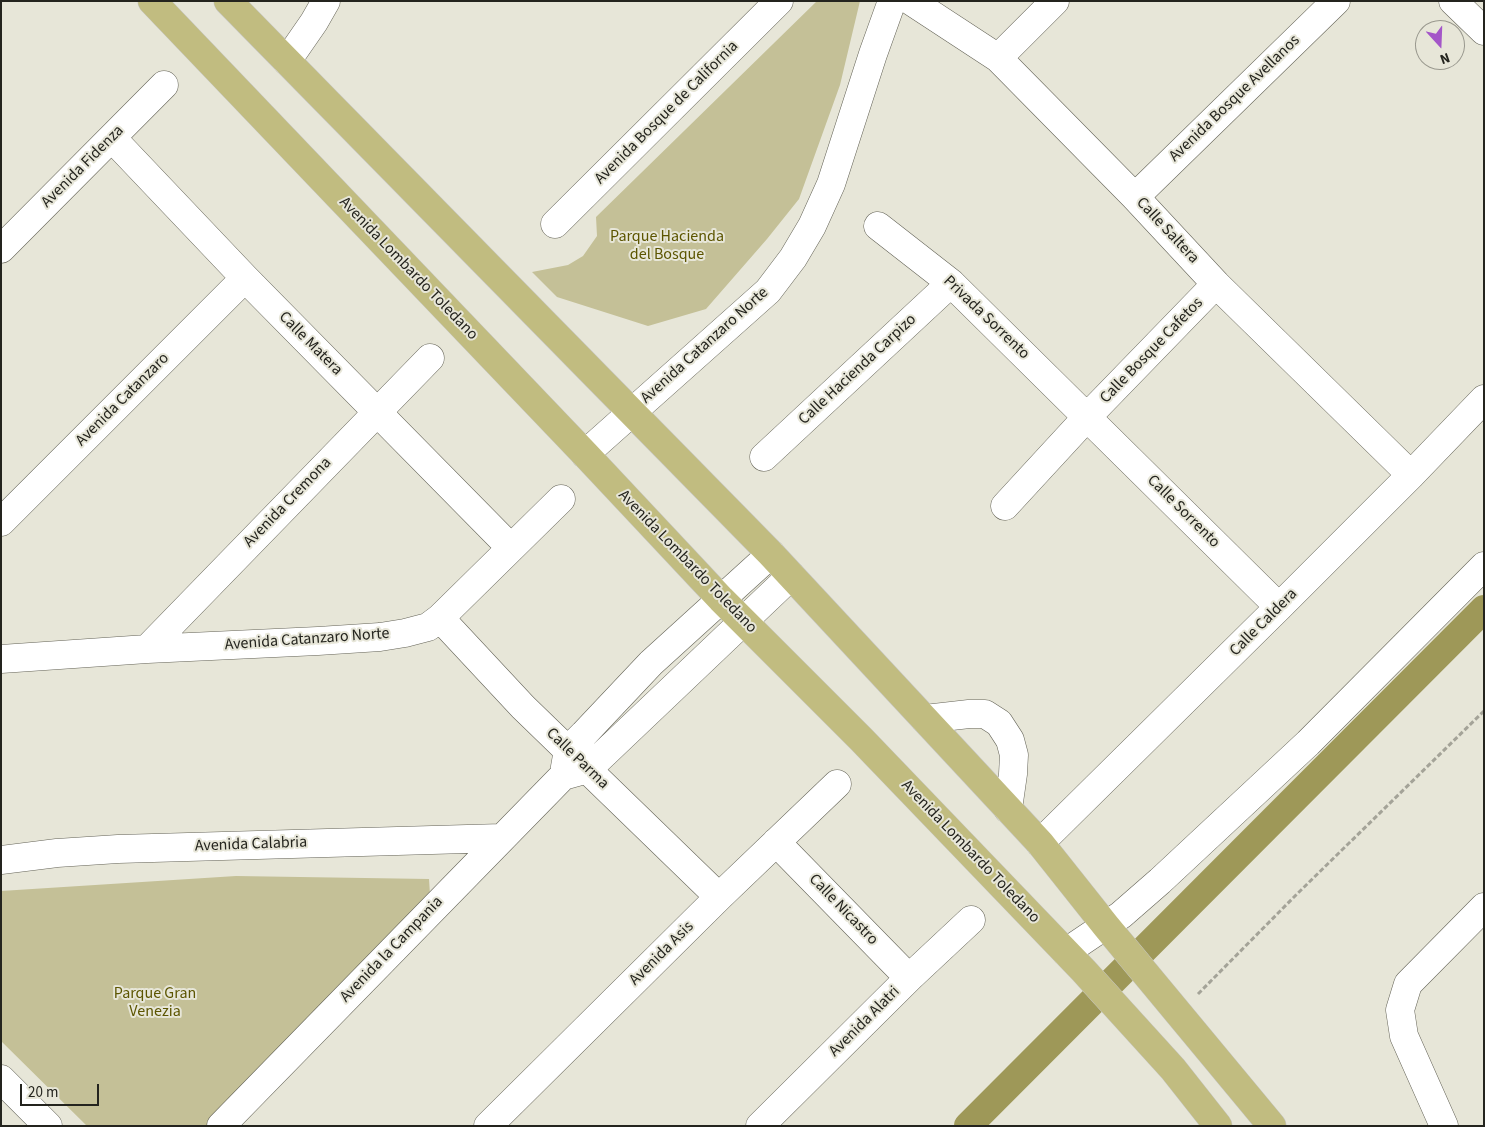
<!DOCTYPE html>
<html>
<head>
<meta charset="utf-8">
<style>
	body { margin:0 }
	#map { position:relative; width:1485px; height:1127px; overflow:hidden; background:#e7e6d8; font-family:"Source Sans 3",sans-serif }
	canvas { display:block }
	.frame { position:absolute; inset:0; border:2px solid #24241e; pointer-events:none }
	.north { position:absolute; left:1415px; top:20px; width:50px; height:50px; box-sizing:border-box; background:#e7e6d8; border:1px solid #99988e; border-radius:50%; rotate:160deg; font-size:14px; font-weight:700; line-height:20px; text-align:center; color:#24241e }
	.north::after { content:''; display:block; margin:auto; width:18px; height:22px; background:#a456c8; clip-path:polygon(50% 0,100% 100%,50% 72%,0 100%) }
	.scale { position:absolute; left:20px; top:1084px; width:79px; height:22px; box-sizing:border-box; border:2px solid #24241e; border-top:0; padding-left:6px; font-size:15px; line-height:18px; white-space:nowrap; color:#24241e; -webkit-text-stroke:4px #e7e6d8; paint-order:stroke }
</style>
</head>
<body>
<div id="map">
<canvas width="1485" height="1127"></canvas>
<div class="frame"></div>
<div class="north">N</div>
<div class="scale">20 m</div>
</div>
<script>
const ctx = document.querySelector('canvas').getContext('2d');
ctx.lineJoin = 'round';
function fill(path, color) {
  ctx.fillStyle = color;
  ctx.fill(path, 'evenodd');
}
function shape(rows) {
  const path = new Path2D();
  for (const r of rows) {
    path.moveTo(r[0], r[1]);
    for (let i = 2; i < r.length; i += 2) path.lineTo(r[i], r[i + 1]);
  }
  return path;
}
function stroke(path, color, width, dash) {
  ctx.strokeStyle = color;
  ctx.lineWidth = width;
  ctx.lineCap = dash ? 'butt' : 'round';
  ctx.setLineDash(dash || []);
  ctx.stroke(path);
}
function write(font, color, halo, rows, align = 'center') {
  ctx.font = font + ' "Source Sans 3",sans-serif';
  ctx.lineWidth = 4;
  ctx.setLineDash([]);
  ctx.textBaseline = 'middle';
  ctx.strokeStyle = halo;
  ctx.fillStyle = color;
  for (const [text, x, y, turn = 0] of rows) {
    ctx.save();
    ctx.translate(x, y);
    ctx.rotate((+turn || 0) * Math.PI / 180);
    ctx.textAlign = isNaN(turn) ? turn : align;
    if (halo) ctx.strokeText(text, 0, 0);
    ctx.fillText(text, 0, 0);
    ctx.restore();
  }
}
fill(shape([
	[817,1,860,1,840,85,799,199,767,239,706,309,648,326,557,297,532,272,568,265,583,256,597,236,596,217],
	[236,876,429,879,430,895,206,1126,87,1126,1,1041,1,891]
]), '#c4c097');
stroke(shape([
	[968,1126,1484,609]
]), '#9e9858', 28);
const minor = shape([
	[911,1,998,58,1135,197,1216,284,1411,475],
	[1453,1,1484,31],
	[998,58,1055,1],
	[287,61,314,22,326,1],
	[112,138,245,278,511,548],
	[1135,197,1336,1],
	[555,224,779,1],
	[878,226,951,283,1279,607],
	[1,249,164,85],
	[585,454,768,291,793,258,812,226,831,184,873,54,892,1],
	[764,457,951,283],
	[1005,506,1087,417,1216,284],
	[1,522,245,278],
	[440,618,523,707,719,897],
	[147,649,430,358],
	[1,659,147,649,318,641,380,637,405,633,428,627,440,618,561,499],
	[925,719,969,714,985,714,999,723,1010,740,1014,755,1013,774,1008,809],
	[565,767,568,750,584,734,651,663,771,554],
	[776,842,909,978],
	[1040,843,1279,607,1411,475,1484,399],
	[1,860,57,853,118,849,502,838],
	[1066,952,1121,915,1160,881,1308,743,1484,566],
	[1,1079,48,1126],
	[221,1126,563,776,588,769,791,576],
	[488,1126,719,897,837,784],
	[760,1126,909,978,971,920],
	[1444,1126,1404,1036,1400,1010,1408,984,1484,907]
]);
const major = shape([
	[152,1,585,454,721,599,862,740,1083,970,1173,1069,1218,1126],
	[228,1,771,554,1040,843,1106,926,1272,1126]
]);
stroke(minor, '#646357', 29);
stroke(major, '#c6c6c4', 29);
stroke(shape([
	[1198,994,1296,895,1484,711]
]), '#a4a398', 3, [5, 2.5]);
stroke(minor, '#fff', 28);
stroke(major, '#c1bc80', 28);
write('16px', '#24241e', '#e7e6d8', [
	["Avenida Bosque Avellanos",1235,99,-44],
	["Avenida Bosque de California",667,113,-45],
	["Avenida Fidenza",83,167,-45],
	["Calle Saltera",1167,231,47],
	["Avenida Lombardo Toledano",408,269,46],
	["Privada Sorrento",986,318,44],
	["Calle Matera",310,344,45],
	["Avenida Catanzaro Norte",705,346,-42],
	["Calle Bosque Cafetos",1152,351,-46],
	["Calle Hacienda Carpizo",858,370,-43],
	["Avenida Catanzaro",123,400,-45],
	["Avenida Cremona",288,503,-46],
	["Calle Sorrento",1183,512,45],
	["Avenida Lombardo Toledano",687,562,46],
	["Calle Caldera",1264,623,-45],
	["Avenida Catanzaro Norte",307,640,-4],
	["Calle Parma",577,759,44],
	["Avenida Calabria",251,845,-2],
	["Avenida Lombardo Toledano",970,852,46],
	["Calle Nicastro",843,910,46],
	["Avenida la Campania",392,950,-46],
	["Avenida Asis",662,954,-45],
	["Avenida Alatri",865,1022,-45]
]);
write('16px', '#5c5501', '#e7e6d8', [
	["Parque Hacienda",667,237],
	["del Bosque",667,255],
	["Parque Gran",155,994],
	["Venezia",155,1012]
]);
</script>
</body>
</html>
